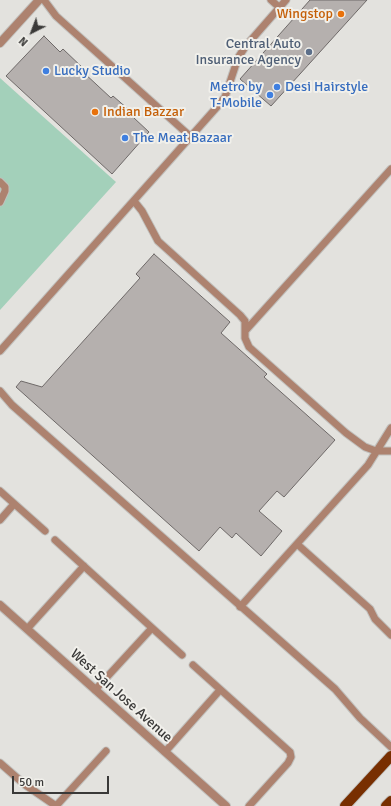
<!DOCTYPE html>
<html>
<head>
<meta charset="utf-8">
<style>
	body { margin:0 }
	#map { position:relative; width:391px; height:806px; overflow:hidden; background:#e3e2de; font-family:Signika,sans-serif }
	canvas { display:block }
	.north { position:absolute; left:12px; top:12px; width:40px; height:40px; -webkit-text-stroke:3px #f1f0eb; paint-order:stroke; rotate:222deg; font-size:11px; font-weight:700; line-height:16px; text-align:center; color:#3a3938 }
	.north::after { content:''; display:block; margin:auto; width:14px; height:18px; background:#3a3938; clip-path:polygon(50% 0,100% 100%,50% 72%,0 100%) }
	.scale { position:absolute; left:12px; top:776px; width:97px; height:18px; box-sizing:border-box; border:2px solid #3a3938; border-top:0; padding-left:5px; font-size:12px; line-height:14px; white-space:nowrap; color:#3a3938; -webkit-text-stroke:3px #f1f0eb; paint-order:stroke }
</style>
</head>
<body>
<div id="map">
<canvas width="391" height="806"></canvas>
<div class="north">N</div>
<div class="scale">50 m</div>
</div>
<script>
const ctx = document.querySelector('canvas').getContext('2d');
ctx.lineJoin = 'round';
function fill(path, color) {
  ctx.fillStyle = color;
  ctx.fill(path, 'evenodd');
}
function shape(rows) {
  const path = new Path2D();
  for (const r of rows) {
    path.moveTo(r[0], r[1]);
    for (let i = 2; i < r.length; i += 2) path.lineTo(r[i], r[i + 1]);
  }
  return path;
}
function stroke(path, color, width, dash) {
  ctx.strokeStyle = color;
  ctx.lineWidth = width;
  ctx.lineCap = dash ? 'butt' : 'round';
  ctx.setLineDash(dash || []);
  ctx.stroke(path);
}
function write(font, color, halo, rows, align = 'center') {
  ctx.font = font + ' Signika,sans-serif';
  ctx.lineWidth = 4;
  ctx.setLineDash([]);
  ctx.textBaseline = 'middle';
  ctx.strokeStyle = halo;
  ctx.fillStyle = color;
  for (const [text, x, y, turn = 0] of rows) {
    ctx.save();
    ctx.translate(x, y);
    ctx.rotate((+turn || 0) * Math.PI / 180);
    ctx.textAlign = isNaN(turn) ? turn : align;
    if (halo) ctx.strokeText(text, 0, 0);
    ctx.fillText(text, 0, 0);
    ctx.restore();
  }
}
fill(shape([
	[0,78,116,182,0,310]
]), '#a3d0ba');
const building = shape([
	[310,0,367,0,271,106,240,79,310,0],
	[44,36,60,52,63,49,85,70,83,72,111,98,113,96,136,116,134,118,149,132,112,174,6,76,44,36],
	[154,254,230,322,221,333,267,374,264,377,335,440,284,497,277,491,259,511,282,531,261,556,236,533,232,538,220,527,199,551,16,387,21,381,42,387,140,278,136,274,154,254]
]);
fill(building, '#b5b0ae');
stroke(building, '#6e6968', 1);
const service = shape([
	[44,0,56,16,191,137],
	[271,0,280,8],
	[0,182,5,187,5,191,0,202],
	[134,201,142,211,158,241,240,315,245,321,245,338,249,347,346,433,365,447,376,451,391,451],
	[246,330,391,169],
	[0,351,217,107,225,97,238,58,245,47,286,0],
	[0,391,12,405,335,689,360,718,391,747],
	[0,491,45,531],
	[0,520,14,504],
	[55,540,182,655],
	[297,544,370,609,375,619,391,635],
	[240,607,368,465,391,428],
	[27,629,84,566],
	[193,665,290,752,291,757,288,763,249,806],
	[95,690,152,628],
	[165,752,220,690],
	[0,763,24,784,56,806],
	[56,806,106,751]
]);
const tertiary = shape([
	[0,43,39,0],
	[0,605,226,806]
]);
const primary = shape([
	[345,806,391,756],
	[386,806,391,801]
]);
stroke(service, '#c1c0bd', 9);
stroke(tertiary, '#c1c0bd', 10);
stroke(primary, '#c1c0bd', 12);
stroke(service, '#ad826f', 7);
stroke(tertiary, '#ad826f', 8);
stroke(primary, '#782f01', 10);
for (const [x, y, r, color] of [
	[341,14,4,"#e8710a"],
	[309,52,4,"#5c6f8a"],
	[46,71,4,"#3f7fe0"],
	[277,87,4,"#3f7fe0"],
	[270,95,4,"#3f7fe0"],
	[95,112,4,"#e8710a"],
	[125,138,4,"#3f7fe0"]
]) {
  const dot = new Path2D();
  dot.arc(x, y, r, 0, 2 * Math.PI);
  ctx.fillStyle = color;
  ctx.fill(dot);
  stroke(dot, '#f1f0eb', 1.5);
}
write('14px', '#c56008', '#f1f0eb', [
	["Wingstop",333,14],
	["Indian Bazzar",103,112,"left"]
], 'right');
write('14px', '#4e5e75', '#f1f0eb', [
	["Central Auto",301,44],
	["Insurance Agency",301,60]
], 'right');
write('14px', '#366cbe', '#f1f0eb', [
	["Lucky Studio",54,71],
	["Metro by",262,87,"right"],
	["T-Mobile",262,103,"right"],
	["Desi Hairstyle",285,87],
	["The Meat Bazaar",133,138]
], 'left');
write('14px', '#3a3938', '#f1f0eb', [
	["West San Jose Avenue",121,696,42]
]);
</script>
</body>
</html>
